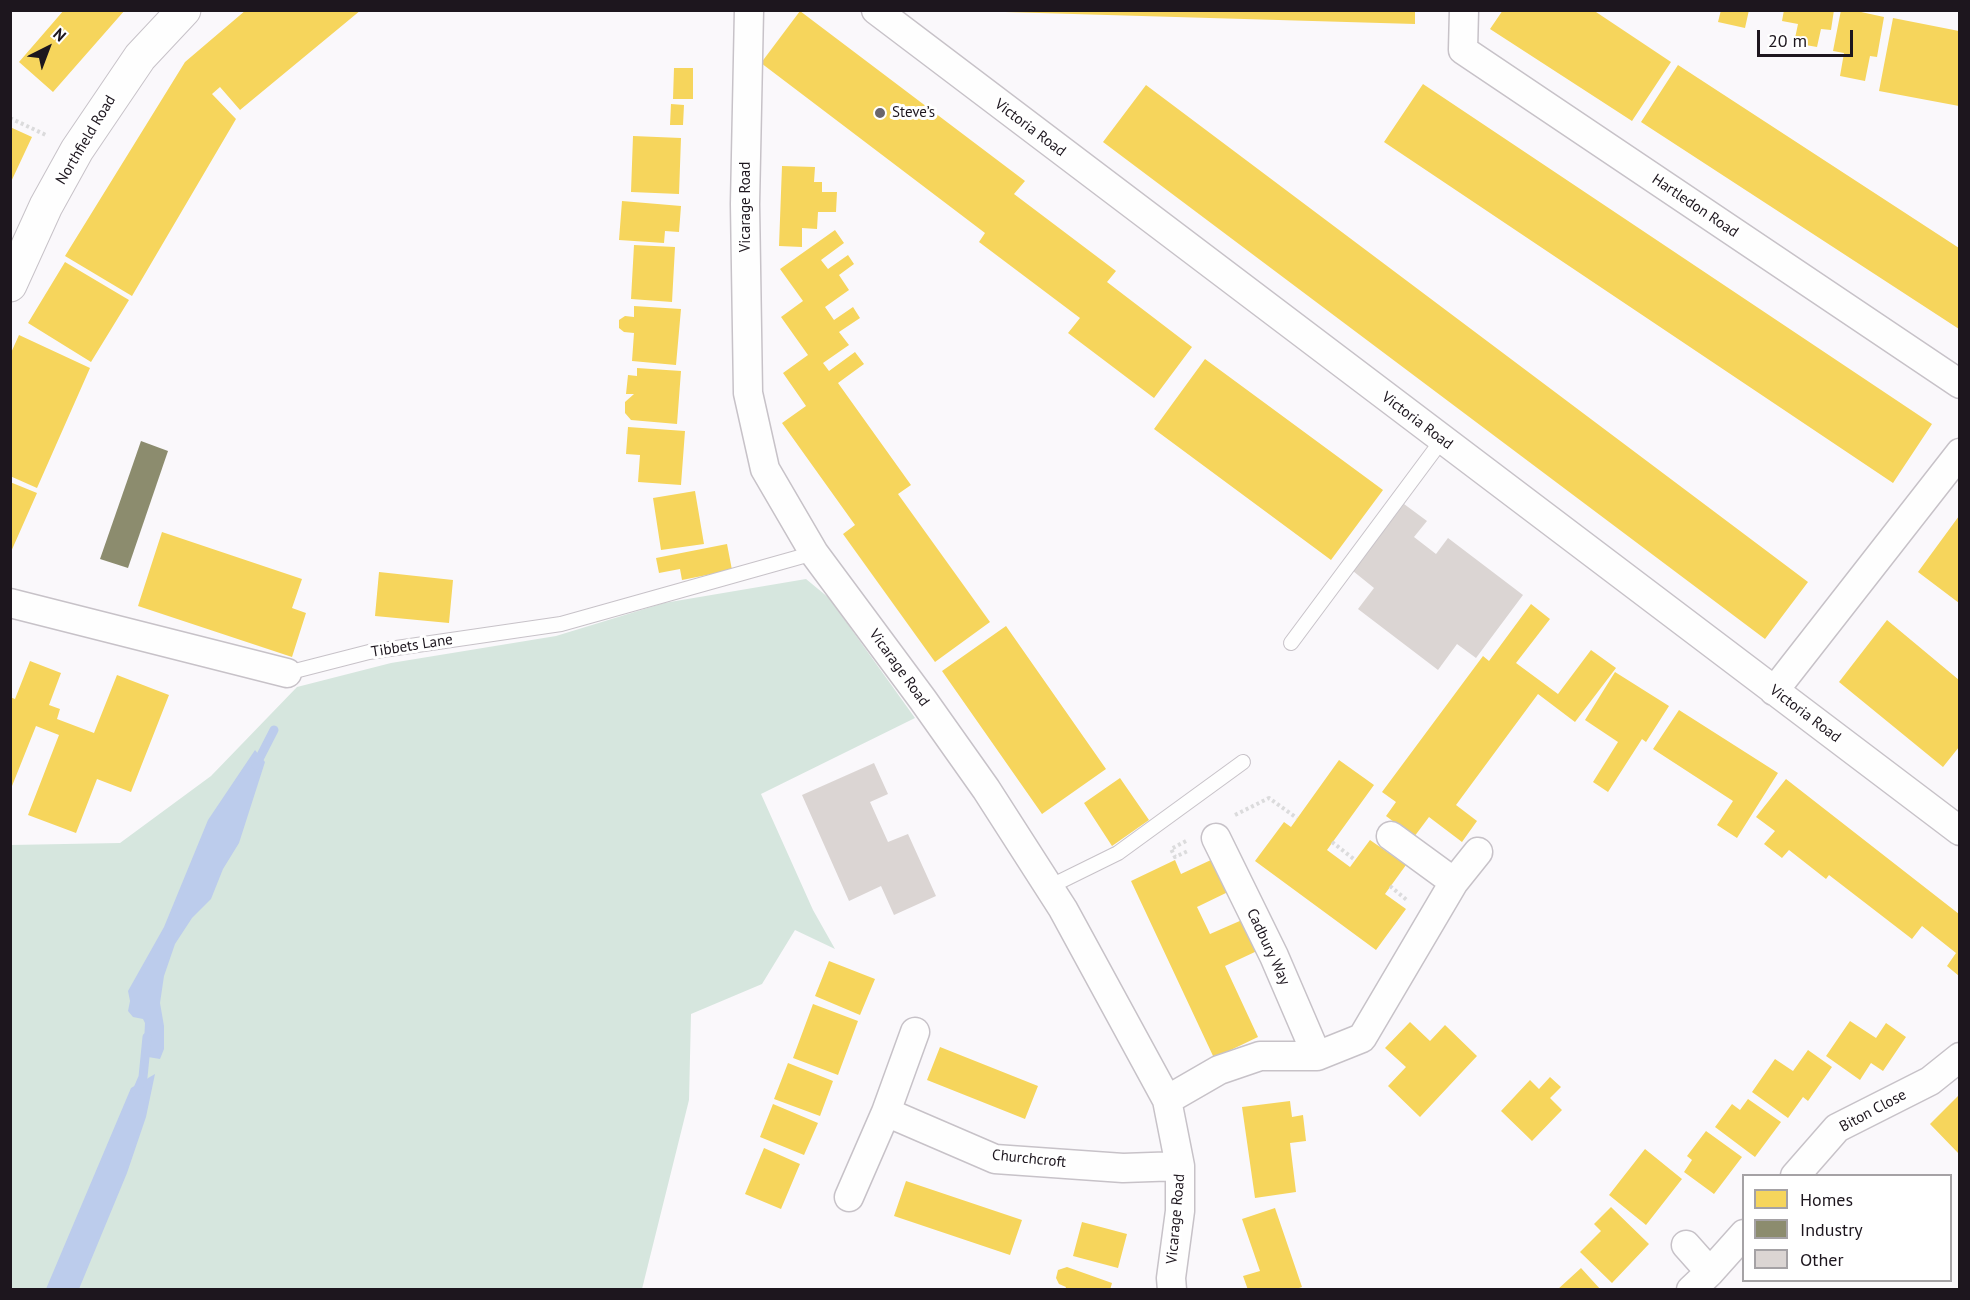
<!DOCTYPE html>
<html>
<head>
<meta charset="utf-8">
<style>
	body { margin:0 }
	#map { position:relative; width:1970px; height:1300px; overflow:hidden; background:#faf8fb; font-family:"PT Sans",sans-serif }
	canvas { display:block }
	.frame { position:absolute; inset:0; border:12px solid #1d161e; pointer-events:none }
	.legend { position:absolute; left:1742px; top:1174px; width:210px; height:108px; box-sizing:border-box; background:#fff; border:2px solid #a5a2a5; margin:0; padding:8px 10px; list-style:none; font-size:18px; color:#1d161e }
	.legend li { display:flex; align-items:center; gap:12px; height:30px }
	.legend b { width:30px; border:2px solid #a5a2a5 }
	.north { position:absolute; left:18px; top:18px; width:60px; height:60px; -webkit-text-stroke:4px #fff; paint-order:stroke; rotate:42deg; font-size:16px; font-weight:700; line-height:24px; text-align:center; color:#1d161e }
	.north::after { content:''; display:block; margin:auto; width:21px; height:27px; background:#1d161e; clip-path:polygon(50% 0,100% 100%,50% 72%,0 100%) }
	.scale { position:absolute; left:1757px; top:30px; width:96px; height:27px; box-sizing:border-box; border:3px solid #1d161e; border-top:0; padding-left:8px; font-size:18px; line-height:21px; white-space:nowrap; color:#1d161e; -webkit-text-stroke:4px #fff; paint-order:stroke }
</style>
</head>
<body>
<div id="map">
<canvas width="1970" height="1300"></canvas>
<div class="frame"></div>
<ul class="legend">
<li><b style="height:16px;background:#f6d55c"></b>Homes</li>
<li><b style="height:16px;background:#8c8c6e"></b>Industry</li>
<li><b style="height:16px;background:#dbd5d3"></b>Other</li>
</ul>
<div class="north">N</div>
<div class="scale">20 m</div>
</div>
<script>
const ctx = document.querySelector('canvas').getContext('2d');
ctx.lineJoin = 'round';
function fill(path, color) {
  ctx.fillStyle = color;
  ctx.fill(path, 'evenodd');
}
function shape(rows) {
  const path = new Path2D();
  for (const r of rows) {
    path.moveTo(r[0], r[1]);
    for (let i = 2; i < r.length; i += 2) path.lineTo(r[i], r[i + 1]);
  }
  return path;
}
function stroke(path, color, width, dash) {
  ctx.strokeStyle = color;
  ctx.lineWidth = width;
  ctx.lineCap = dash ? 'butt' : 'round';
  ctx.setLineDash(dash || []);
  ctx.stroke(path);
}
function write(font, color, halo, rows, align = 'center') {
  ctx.font = font + ' "PT Sans",sans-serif';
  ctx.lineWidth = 6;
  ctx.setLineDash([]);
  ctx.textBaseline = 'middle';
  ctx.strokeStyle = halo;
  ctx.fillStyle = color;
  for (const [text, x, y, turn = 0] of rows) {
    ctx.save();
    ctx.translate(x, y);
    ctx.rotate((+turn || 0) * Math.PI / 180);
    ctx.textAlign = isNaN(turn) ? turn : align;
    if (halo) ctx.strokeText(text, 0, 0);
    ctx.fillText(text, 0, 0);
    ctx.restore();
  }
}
fill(shape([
	[806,579,829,598,915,718,761,794,813,910,835,949,795,930,762,984,691,1014,689,1100,642,1289,11,1289,10,845,120,843,211,776,297,687,391,663,556,636,664,603]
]), '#d6e6de');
fill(shape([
	[255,750,265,762,239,843,223,869,211,899,192,918,175,944,164,976,160,1003,164,1026,164,1049,160,1059,148,1057,144,1043,145,1023,143,1019,133,1017,128,1011,130,1001,128,991,164,927,208,820],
	[155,1074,146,1117,127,1173,79,1289,46,1289,131,1088]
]), '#bcccec');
fill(shape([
	[64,10,125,10,53,92,19,62],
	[246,10,361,10,240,110,220,87,212,94,236,119,132,296,65,256,185,62],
	[1005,10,1415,10,1415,24,1005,12],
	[1503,10,1593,10,1671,62,1632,121,1490,29],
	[1721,10,1749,10,1745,28,1718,22],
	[1784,10,1834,10,1831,30,1821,29,1817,47,1794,43,1798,24,1782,21],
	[1841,10,1852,10,1884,17,1877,57,1870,56,1865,81,1840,76,1844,53,1833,51],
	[800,11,1025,181,1014,194,1116,271,1107,282,1192,347,1154,398,1068,333,1080,318,979,242,985,233,761,63],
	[1893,18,1959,31,1959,106,1879,91],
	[1678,65,1959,248,1959,329,1641,122],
	[674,68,693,68,693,99,673,99],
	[1423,84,1932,424,1893,483,1384,142],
	[1146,85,1808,582,1765,639,1103,142],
	[671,104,684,105,683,125,670,125],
	[10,127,32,137,10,184],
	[633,136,681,138,679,194,631,192],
	[782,166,815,167,814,182,822,182,822,192,837,192,836,212,818,212,817,229,802,228,802,247,779,246],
	[622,201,681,206,679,232,665,231,664,243,619,240],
	[835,230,844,243,821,260,828,269,848,255,854,264,839,275,849,290,825,307,834,320,853,307,860,318,839,332,849,345,823,363,829,371,855,352,864,364,838,383,911,485,898,494,990,622,935,662,843,534,855,525,782,423,806,406,783,373,808,355,781,317,803,301,780,269],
	[634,245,675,247,672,302,631,299],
	[65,262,129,300,91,362,28,323],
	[634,306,681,309,676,365,632,361,634,333,624,332,619,328,619,320,625,316,634,317],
	[19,335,90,368,37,488,10,476,10,355],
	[1205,359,1383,490,1331,560,1154,429],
	[637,368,681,371,677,424,631,420,625,413,625,402,634,394,626,394,628,375,637,376],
	[628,427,685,431,681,485,638,482,640,455,626,454],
	[10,482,37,493,10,554],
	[695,491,704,544,661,550,653,498],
	[1959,516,1959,603,1918,572],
	[162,532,302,579,292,608,306,613,292,657,138,606],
	[727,544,732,570,682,580,680,569,659,573,656,558],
	[379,572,453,580,449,623,375,616],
	[1531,604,1550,619,1516,663,1558,694,1591,650,1616,668,1575,722,1538,694,1456,805,1477,821,1462,842,1429,817,1414,837,1386,816,1396,802,1382,792,1483,656,1489,661],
	[1887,620,1959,680,1959,747,1943,767,1839,682],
	[1006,626,1106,769,1042,814,942,671],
	[30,661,61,673,49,705,60,709,57,719,94,733,117,675,169,695,131,792,97,779,76,833,28,815,59,735,36,726,10,791,10,697,15,699],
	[1615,672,1669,706,1646,742,1642,739,1608,792,1593,782,1618,742,1585,720],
	[1679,710,1778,773,1737,838,1717,825,1733,801,1653,749],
	[1339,760,1374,785,1327,850,1350,867,1370,840,1406,865,1385,894,1406,909,1376,950,1255,861,1284,822,1291,827],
	[1120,778,1149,820,1112,846,1084,803],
	[1786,779,1959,914,1959,976,1947,966,1956,953,1922,926,1912,939,1829,875,1826,879,1789,850,1782,858,1764,844,1775,831,1756,817],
	[1213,859,1228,892,1197,907,1210,934,1242,920,1257,951,1225,966,1258,1037,1214,1058,1131,881,1175,860,1181,874],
	[829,961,875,979,860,1015,815,996],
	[813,1004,858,1021,838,1075,793,1058],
	[1850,1021,1876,1038,1886,1023,1906,1037,1883,1071,1871,1063,1860,1080,1826,1056],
	[1410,1022,1430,1041,1445,1025,1477,1056,1420,1117,1388,1086,1406,1067,1385,1048],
	[940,1047,1038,1086,1025,1119,927,1080],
	[1808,1050,1832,1067,1808,1101,1803,1097,1788,1118,1752,1092,1775,1059,1793,1071],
	[788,1063,833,1081,820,1116,774,1099],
	[1550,1077,1561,1087,1550,1098,1562,1110,1532,1141,1501,1111,1530,1080,1539,1089],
	[1959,1095,1959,1154,1930,1124],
	[1748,1099,1781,1122,1755,1157,1715,1127,1732,1104,1740,1110],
	[1290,1101,1292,1117,1303,1115,1306,1141,1290,1143,1296,1192,1255,1198,1242,1107],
	[773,1104,818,1123,804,1155,760,1137],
	[1706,1131,1742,1157,1714,1194,1684,1172,1692,1160,1687,1156],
	[764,1148,800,1164,781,1209,745,1194],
	[1645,1149,1682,1179,1646,1225,1609,1195],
	[906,1181,1022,1220,1010,1255,894,1216],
	[1611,1207,1649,1244,1612,1283,1580,1252,1601,1231,1594,1224],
	[1275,1208,1302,1287,1293,1290,1248,1290,1243,1276,1260,1271,1242,1219],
	[1082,1222,1127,1234,1118,1268,1073,1256],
	[1067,1267,1112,1283,1110,1290,1065,1290,1066,1287,1059,1284,1056,1278,1058,1270],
	[1581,1268,1601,1290,1557,1290]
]), '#f6d55c');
fill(shape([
	[141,441,168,451,128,568,100,559]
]), '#8c8c6e');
stroke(shape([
	[256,765,274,730],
	[137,1091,143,1077,147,1037]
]), '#bcccec', 9);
fill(shape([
	[1404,504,1427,521,1414,537,1436,554,1448,538,1523,595,1476,658,1457,644,1438,670,1358,609,1374,588,1353,571],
	[874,763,888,794,870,802,888,842,908,834,936,896,894,915,881,886,849,901,802,795]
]), '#dbd5d3');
const service = shape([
	[1291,643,1442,440],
	[287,673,369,652,561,624,814,553],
	[1049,887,1118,853,1243,762]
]);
const minor = shape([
	[749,10,745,204,748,393,765,469,814,553,923,700,986,789,1063,909,1167,1100,1180,1166,1180,1211,1171,1278,1172,1290],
	[876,10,1960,831],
	[1464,10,1463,50,1960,384],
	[10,603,287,673],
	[1774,691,1960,453],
	[1391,836,1454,882],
	[1216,838,1274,956,1317,1056],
	[915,1032,886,1112,995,1159,1123,1168,1180,1166],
	[1167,1100,1219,1070,1260,1056,1317,1056,1362,1038,1454,882,1478,852],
	[1795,1176,1837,1128,1930,1081,1960,1057],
	[849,1197,886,1112],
	[1686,1245,1710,1272],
	[1691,1290,1710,1272,1744,1234]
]);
const tertiary = shape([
	[10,285,46,206,77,150,140,57,184,10]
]);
stroke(service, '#c7c2c8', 16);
stroke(minor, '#c7c2c8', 31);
stroke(tertiary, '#c7c2c8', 35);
stroke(shape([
	[10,118,48,136],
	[1235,815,1269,798,1297,818],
	[1186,841,1171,849,1175,857,1188,851],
	[1332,842,1355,860],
	[1390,886,1408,901]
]), '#dbdbdc', 4, [3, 3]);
stroke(service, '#fefefe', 14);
stroke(minor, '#fefefe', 28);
stroke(tertiary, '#fefefe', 33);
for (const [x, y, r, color] of [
	[880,113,6,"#6a656b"]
]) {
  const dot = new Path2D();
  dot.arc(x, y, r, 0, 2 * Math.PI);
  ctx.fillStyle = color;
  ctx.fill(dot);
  stroke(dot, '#fff', 2);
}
write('15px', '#1d161e', '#fff', [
	["Steve’s",892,113]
], 'left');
write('15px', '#1d161e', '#fff', [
	["Victoria Road",1030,128,37],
	["Northfield Road",86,140,-59],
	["Hartledon Road",1695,206,34],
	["Vicarage Road",746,207,-90],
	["Victoria Road",1417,421,37],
	["Tibbets Lane",412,646,-9],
	["Vicarage Road",899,668,54],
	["Victoria Road",1805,714,37],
	["Cadbury Way",1268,947,65],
	["Biton Close",1873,1111,-28],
	["Churchcroft",1029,1159,6],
	["Vicarage Road",1176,1219,-85]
]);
</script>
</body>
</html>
